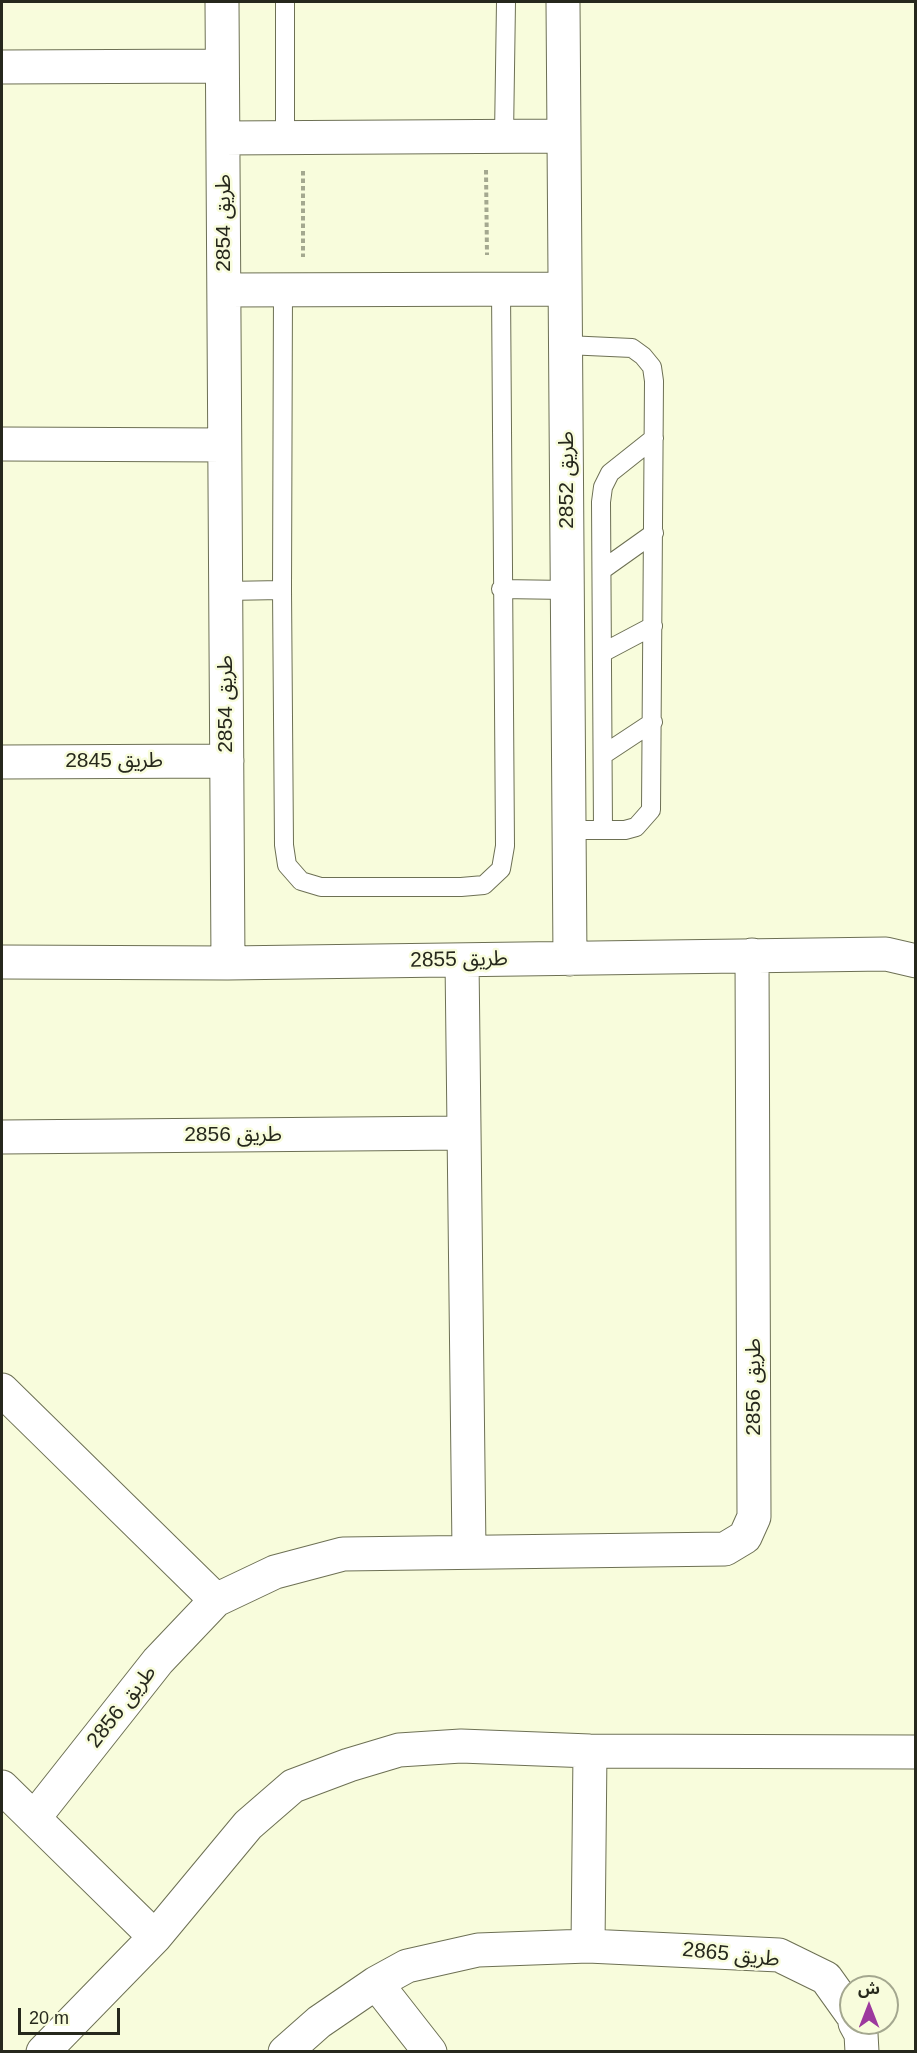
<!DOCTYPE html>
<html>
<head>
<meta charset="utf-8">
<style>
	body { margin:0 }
	#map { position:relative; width:917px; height:2053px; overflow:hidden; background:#f8fcdc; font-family:Helvetica,"Noto Sans Arabic",sans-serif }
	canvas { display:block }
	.frame { position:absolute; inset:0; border:3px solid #26281c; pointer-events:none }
	.north { position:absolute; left:839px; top:1975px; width:60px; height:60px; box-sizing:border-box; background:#f8fcdc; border:2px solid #a4a78f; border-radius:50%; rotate:0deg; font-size:16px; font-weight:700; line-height:24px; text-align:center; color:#26281c }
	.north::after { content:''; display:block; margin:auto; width:21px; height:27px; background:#9d399e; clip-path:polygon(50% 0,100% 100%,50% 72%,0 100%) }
	.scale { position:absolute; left:18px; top:2008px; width:102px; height:27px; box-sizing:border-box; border:3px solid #26281c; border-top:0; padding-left:8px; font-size:18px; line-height:21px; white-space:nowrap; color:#26281c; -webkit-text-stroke:4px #f8fcdc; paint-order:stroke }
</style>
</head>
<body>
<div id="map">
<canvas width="917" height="2053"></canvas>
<div class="frame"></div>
<div class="north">ش</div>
<div class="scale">20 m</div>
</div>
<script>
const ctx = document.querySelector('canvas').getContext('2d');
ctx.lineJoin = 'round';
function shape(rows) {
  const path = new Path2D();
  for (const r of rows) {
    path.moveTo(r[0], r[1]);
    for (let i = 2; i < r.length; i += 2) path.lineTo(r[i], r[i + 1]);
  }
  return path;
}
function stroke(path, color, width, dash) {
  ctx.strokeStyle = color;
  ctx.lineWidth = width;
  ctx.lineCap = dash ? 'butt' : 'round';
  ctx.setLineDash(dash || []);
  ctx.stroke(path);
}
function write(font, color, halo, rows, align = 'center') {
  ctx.font = font + ' Helvetica,"Noto Sans Arabic",sans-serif';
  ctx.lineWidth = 5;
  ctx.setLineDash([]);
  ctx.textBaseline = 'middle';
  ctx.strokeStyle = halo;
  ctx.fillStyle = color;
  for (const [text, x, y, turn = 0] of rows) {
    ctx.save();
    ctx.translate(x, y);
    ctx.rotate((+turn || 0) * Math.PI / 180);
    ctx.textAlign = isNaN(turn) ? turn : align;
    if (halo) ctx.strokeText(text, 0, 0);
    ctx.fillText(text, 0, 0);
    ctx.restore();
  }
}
const lane = shape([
	[285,2,285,137],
	[504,136,506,2],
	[283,290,282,590,284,845,287,865,301,881,321,887,461,887,484,885,501,869,505,846,501,289],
	[566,345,632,348,643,356,652,367,654,381,651,810,636,827,625,830,569,830],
	[602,570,654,533],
	[501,589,567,590],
	[225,591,282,590],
	[602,653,653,626],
	[603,755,653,722],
	[603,830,601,502,603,487,610,473,654,438]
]);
const street = shape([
	[222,2,228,963],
	[563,2,570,959],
	[2,67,222,66],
	[223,138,564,136],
	[224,290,565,289],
	[2,444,224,445],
	[2,762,227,761],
	[462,960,469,1551],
	[2,962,228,963,886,954,916,961],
	[2,1137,464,1133],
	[2,1390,216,1600],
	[2,1787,155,1937],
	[34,1818,158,1661,216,1600,275,1572,343,1554,725,1549,745,1537,754,1517,752,955],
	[588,1946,590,1751],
	[376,1983,430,2052],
	[855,2023,861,2034,862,2052],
	[43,2052,155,1937,248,1825,293,1786,349,1765,399,1750,461,1746,590,1751,916,1752],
	[285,2052,319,2022,376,1983,407,1966,478,1950,588,1946,779,1955,826,1978,851,2013]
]);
stroke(lane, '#6d7054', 20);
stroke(street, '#6d7054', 35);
stroke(shape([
	[486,170,487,255],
	[303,171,303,257]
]), '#a4a88f', 4, [4.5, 3]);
stroke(lane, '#fff', 18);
stroke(street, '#fff', 33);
write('21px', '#26281c', '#f8fcdc', [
	["طريق 2854",224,223,-90],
	["طريق 2852",567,480,-90],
	["طريق 2854",226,704,-90],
	["طريق 2845",114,761],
	["طريق 2855",459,960,-1],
	["طريق 2856",233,1135],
	["طريق 2856",754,1387,-90],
	["طريق 2856",122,1707,-52],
	["طريق 2865",731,1955,6]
]);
</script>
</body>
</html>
